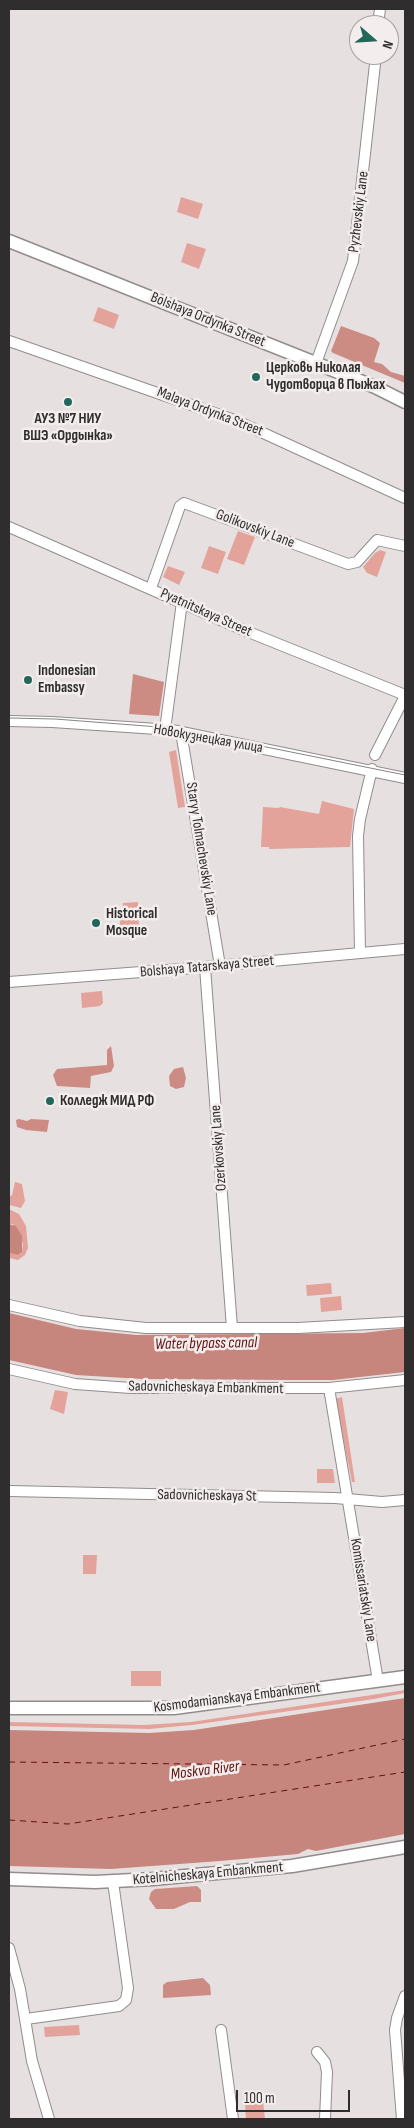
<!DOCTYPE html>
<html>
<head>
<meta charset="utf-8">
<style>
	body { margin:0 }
	#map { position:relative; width:414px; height:2128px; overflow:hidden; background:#e6e1e0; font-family:"Sofia Sans Condensed",sans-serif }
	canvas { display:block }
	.frame { position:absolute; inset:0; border:10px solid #2f2d2d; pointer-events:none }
	.north { position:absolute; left:349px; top:15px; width:50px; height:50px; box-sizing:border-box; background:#f3eeed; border:1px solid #a5a1a0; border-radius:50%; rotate:109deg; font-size:14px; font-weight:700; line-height:20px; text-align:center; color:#2f2d2d }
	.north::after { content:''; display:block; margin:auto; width:18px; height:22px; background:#22675a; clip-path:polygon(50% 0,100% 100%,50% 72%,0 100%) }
	.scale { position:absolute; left:236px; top:2090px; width:114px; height:22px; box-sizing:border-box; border:2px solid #2f2d2d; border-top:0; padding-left:6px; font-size:15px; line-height:18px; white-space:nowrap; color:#2f2d2d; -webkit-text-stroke:4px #f3eeed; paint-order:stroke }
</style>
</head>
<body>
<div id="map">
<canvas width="414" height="2128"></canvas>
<div class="frame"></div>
<div class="north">N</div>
<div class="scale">100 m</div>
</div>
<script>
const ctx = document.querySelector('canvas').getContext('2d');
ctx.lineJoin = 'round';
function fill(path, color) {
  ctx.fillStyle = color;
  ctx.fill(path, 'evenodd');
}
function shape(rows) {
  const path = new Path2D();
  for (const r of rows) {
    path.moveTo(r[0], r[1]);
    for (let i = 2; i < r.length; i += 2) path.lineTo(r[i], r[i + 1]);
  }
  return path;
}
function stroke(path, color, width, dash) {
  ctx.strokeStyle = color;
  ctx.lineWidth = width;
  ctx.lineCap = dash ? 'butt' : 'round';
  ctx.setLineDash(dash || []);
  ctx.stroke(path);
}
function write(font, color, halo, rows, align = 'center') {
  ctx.font = font + ' "Sofia Sans Condensed",sans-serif';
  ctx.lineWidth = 5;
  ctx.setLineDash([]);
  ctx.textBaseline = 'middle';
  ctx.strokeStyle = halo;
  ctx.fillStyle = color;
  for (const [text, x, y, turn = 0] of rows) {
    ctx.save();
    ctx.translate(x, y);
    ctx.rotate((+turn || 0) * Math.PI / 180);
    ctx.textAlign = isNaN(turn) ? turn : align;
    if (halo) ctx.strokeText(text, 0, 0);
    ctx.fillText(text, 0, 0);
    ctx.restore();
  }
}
fill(shape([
	[181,197,203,204,198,219,177,212],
	[187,243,206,249,199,269,181,262],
	[98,307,119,315,114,329,93,321],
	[238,531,255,537,244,565,227,559],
	[209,546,226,552,218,574,201,568],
	[380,550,386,552,377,577,367,573,363,567,375,553],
	[168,566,185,572,179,585,163,577],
	[176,750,185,807,178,808,169,752],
	[322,801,354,809,350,847,269,849,269,847,261,847,263,807,279,808,280,807,319,814],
	[138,902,139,927,119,928,123,903],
	[102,991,103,1003,100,1006,82,1008,81,993],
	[15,1182,22,1184,25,1201,21,1208,9,1205,9,1197,12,1195],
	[9,1209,19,1214,26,1226,28,1248,25,1255,18,1260,9,1258,9,1253,18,1255,22,1252,23,1244,13,1224,9,1224],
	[331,1283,332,1294,307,1296,306,1285],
	[341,1296,342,1310,321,1312,320,1298],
	[55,1390,68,1392,64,1414,50,1409],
	[342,1397,355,1482,352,1482,335,1399],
	[317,1469,333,1469,335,1483,317,1483],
	[83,1555,97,1555,96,1574,83,1574],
	[131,1671,161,1671,161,1686,131,1686],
	[405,1690,405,1693,374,1699,192,1725,149,1729,9,1726,9,1722,144,1725,191,1722],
	[79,2025,80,2035,45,2037,44,2027],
	[263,2101,265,2119,246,2119,245,2103]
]), '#e4a39a');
fill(shape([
	[341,326,374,338,380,343,374,362,382,364,391,372,405,376,405,383,333,353,331,351],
	[133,674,164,682,159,716,129,714],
	[111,1046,114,1066,111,1072,91,1076,90,1088,57,1086,53,1075,57,1069,107,1065,107,1050],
	[183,1067,186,1078,184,1087,176,1089,170,1086,169,1076,174,1069],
	[19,1119,27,1121,31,1119,49,1120,47,1132,26,1130,17,1127,16,1120],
	[197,1886,201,1890,201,1902,190,1902,174,1909,156,1909,149,1899,151,1892,155,1889],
	[203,1978,210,1985,211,1995,163,1998,163,1985,167,1982]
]), '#cc8c83');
fill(shape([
	[9,1224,16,1226,22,1236,22,1252,18,1255,9,1253],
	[9,1313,76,1329,136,1335,363,1333,405,1328,405,1372,333,1380,293,1380,142,1379,76,1375,9,1360],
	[405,1698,405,1834,316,1851,308,1849,298,1854,220,1861,111,1869,9,1866,9,1730,149,1733,194,1730]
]), '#c6857d');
stroke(shape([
	[9,1762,284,1765,405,1739],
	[9,1820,68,1824,405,1772]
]), '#5f120f', 1, [6, 5]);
const minor = shape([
	[378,25,380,9],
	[9,341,237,421,405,498],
	[316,363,353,261,376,55],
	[9,527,241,629,405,695],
	[151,588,180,506,184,503,348,564,357,562,377,540,405,546],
	[9,721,52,722,172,730,405,778],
	[165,730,182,602],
	[181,732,220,966],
	[375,755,404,698],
	[360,953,358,836,360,819,372,769],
	[205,967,232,1328],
	[9,982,194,968,405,949],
	[9,1305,80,1321,146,1328,298,1328,405,1322],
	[9,1369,75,1384,131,1388,329,1388,405,1380],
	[329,1388,378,1681],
	[9,1491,335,1498,382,1502,405,1500],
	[9,1948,20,1989,32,2061,49,2119],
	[26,2019,119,2006,126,2000,128,1988,113,1882],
	[221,2030,233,2119],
	[317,2052,325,2062,327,2072,325,2119],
	[402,2119,395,2030,397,2018,405,1996]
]);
const major = shape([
	[9,241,328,368,375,387,405,402],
	[9,1708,174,1708,405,1677],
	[9,1879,95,1882,153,1879,292,1866,405,1847]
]);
stroke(minor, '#928c8c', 12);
stroke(major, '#928c8c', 15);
stroke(minor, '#fff', 10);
stroke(major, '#fff', 12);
stroke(shape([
	[9,718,55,719,172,728,405,775]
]), '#868383', 1);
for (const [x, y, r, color] of [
	[256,377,5,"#22675a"],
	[68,402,5,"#22675a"],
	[28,680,5,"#22675a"],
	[96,923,5,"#22675a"],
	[50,1101,5,"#22675a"]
]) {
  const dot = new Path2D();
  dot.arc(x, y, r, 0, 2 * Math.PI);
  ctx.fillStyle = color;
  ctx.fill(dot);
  stroke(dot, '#f3eeed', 2);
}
write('15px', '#2f2d2d', '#f3eeed', [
	["Pyzhevskiy Lane",359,212,-83],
	["Bolshaya Ordynka Street",208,320,22],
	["Malaya Ordynka Street",210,412,21],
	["Golikovskiy Lane",255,529,21],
	["Pyatnitskaya Street",206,613,24],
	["Новокузнецкая улица",208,739,10],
	["Staryy Tolmachevskiy Lane",201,849,81],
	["Bolshaya Tatarskaya Street",207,967,-5],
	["Ozerkovskiy Lane",219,1148,-94],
	["Sadovnicheskaya Embankment",206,1388,1],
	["Sadovnicheskaya St",207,1496,1],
	["Komissariatskiy Lane",363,1590,81],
	["Kosmodamianskaya Embankment",237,1698,-7],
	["Kotelnicheskaya Embankment",208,1874,-5]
]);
write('bold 15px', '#2f2d2d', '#f3eeed', [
	["Церковь Николая",266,368],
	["Чудотворца в Пыжах",266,385],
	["АУЗ №7 НИУ",68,419,"center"],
	["ВШЭ «Ордынка»",68,436,"center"],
	["Indonesian",38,671],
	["Embassy",38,688],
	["Historical",106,914],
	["Mosque",106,931],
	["Колледж МИД РФ",60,1101]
], 'left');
write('italic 16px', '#5f120f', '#f3eeed', [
	["Water bypass canal",206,1344,-1],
	["Moskva River",205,1771,-7]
]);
</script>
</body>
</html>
